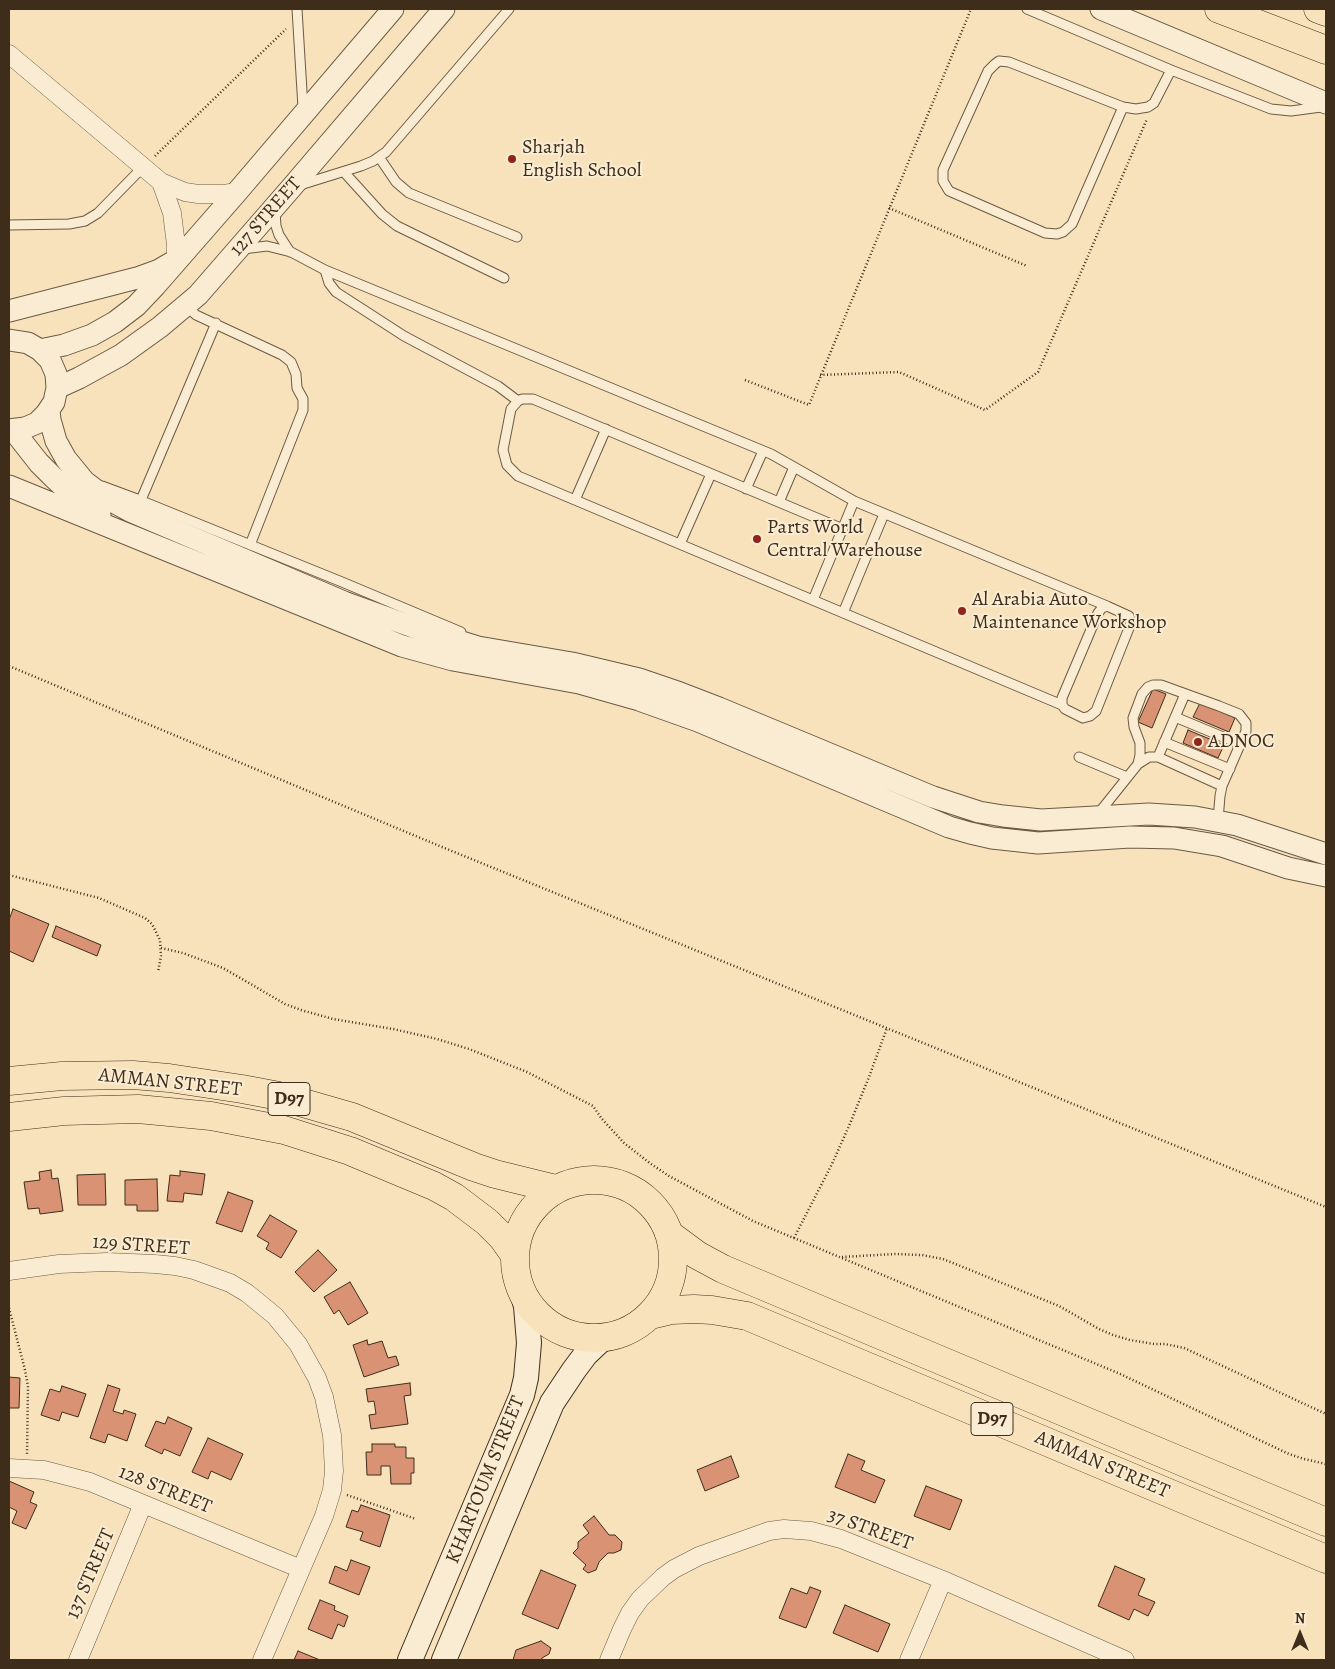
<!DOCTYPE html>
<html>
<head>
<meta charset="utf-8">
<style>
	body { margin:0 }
	#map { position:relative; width:1335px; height:1669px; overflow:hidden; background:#f7e2bc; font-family:Alegreya,serif }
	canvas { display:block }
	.frame { position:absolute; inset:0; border:10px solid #3e2d1b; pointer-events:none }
	.north { position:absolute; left:1275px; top:1609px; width:50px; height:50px; -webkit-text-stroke:4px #faecd3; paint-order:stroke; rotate:0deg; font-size:14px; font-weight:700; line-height:20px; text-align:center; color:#3e2d1b }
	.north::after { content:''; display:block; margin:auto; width:18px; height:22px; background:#3e2d1b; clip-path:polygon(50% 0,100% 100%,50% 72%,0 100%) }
</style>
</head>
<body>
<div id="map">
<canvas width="1335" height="1669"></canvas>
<div class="frame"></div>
<div class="north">N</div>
</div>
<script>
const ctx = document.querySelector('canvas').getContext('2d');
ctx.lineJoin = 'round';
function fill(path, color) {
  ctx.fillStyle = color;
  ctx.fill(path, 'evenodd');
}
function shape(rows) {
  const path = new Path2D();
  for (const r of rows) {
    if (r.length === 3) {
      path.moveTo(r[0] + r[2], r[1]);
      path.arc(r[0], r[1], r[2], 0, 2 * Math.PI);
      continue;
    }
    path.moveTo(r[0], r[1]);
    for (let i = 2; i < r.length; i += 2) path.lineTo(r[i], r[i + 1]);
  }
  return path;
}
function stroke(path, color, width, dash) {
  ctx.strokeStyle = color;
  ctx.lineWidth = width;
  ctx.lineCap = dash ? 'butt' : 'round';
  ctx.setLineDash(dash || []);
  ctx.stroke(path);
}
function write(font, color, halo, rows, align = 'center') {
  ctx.font = font + ' Alegreya,serif';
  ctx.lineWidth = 4;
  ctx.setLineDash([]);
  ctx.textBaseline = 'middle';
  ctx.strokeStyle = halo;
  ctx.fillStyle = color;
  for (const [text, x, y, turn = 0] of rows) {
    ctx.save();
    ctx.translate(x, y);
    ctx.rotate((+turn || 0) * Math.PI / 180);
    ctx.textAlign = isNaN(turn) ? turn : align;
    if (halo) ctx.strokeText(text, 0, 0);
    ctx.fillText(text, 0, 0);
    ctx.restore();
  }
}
const building = shape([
	[1153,689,1166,694,1152,728,1138,722,1153,689],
	[1200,703,1235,718,1229,732,1193,717,1200,703],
	[1188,730,1224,745,1218,758,1183,743,1188,730],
	[13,909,49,924,33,962,9,951,9,920,13,909],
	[56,926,101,945,97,956,52,937,56,926],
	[51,1170,52,1179,58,1178,63,1211,40,1214,39,1208,28,1209,24,1182,40,1180,39,1172,51,1170],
	[180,1171,205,1174,202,1195,184,1193,183,1202,167,1201,170,1175,180,1176,180,1171],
	[105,1174,106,1205,78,1205,77,1175,105,1174],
	[157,1179,158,1211,137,1211,137,1205,125,1205,125,1180,157,1179],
	[228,1192,253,1201,242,1232,216,1223,228,1192],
	[270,1215,297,1231,281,1258,266,1249,269,1243,257,1236,270,1215],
	[318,1250,337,1270,314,1292,295,1272,318,1250],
	[350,1282,368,1313,348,1325,339,1310,334,1314,324,1297,350,1282],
	[367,1340,368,1345,382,1341,388,1358,396,1356,399,1365,364,1377,353,1345,367,1340],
	[9,1377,20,1378,19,1408,9,1408,9,1377],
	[410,1383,411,1395,404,1396,408,1424,371,1429,369,1415,376,1414,374,1401,368,1402,366,1389,410,1383],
	[108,1385,120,1389,113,1411,123,1414,124,1410,136,1414,127,1441,108,1434,105,1443,90,1438,108,1385],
	[62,1386,86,1394,78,1417,62,1412,59,1421,41,1415,50,1389,60,1392,62,1386],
	[168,1417,192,1428,180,1456,164,1449,162,1454,145,1446,156,1421,165,1424,168,1417],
	[208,1438,243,1454,231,1480,211,1471,208,1479,192,1472,208,1438],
	[372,1444,395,1444,395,1447,406,1447,406,1458,414,1458,414,1473,411,1473,411,1484,391,1484,390,1466,381,1466,381,1475,367,1475,366,1452,372,1452,372,1444],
	[848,1454,865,1461,861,1470,885,1480,875,1503,835,1487,848,1454],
	[731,1456,739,1477,705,1491,697,1470,731,1456],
	[9,1481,34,1492,30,1502,37,1505,26,1529,12,1523,17,1511,9,1507,9,1481],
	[926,1486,962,1500,950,1530,914,1516,926,1486],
	[361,1505,390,1515,380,1547,360,1540,363,1532,346,1527,352,1510,358,1512,361,1505],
	[594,1516,609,1535,615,1535,622,1542,621,1550,614,1553,608,1553,599,1562,596,1570,588,1573,583,1569,586,1565,573,1553,578,1548,578,1542,589,1533,583,1525,594,1516],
	[351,1560,370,1567,359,1595,329,1583,335,1566,347,1571,351,1560],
	[1115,1566,1145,1579,1138,1595,1155,1602,1148,1616,1134,1609,1129,1620,1098,1606,1115,1566],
	[541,1570,576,1585,558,1629,522,1614,541,1570],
	[810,1587,821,1591,806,1628,779,1618,791,1588,807,1594,810,1587],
	[320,1600,335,1606,334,1610,348,1616,344,1627,338,1624,332,1639,308,1629,320,1600],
	[845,1605,890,1624,878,1652,833,1633,845,1605],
	[541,1641,551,1648,549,1654,542,1658,541,1660,513,1660,516,1650,541,1641],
	[298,1651,320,1660,294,1660,298,1651]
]);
fill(building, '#da9275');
stroke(building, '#3e2d1b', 1);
const service = shape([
	[297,9,303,108],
	[1027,9,1171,70,1271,109,1291,111,1321,107],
	[1123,107,1072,224,1063,232,1057,234,1045,233,949,191,943,181,943,170,988,71,995,64,999,61,1009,62,1123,107,1136,109,1148,107,1154,103,1171,70],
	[379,157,396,182,409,193,517,237],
	[344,172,382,214,397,226,504,278],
	[300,185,361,166,373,161,386,152,509,9],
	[275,211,276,226,279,235,290,252],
	[9,225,69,224,85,221,98,213,143,167],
	[243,249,267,246,291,252,325,270,771,454,854,501,1107,606],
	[325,270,329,283,336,292,404,336,498,386,518,401],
	[186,306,196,315,282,355,291,362,296,374,297,388,303,399,303,410,250,545],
	[102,486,137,499,342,582,461,632],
	[746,489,763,451],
	[141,500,216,323],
	[575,500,606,429],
	[779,502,794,467],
	[843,529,533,399,522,399,518,401,511,409,503,450,507,465,518,476,1062,705],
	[680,544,711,474],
	[813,600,854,501],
	[1107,606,1129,616,1131,623,1096,711,1090,716,1083,718,1065,709,1062,705,1062,698,1098,613,1102,608,1107,606],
	[843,613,884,514],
	[1175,717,1240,744],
	[1164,742,1230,769],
	[1079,757,1127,777],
	[1158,757,1185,694],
	[1138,764,1140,755,1140,743,1134,727,1133,718,1142,694,1148,687,1153,685,1161,685,1219,706,1239,714,1246,723,1246,731,1222,786,1220,796,1218,820],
	[1098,814,1138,764,1149,757,1158,757,1222,786]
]);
const minor = shape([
	[9,54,161,182,185,192,198,194,224,194,237,192],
	[161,182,172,213,176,245,176,261],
	[9,1271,59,1264,107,1262,155,1264,175,1266,194,1270,230,1283,247,1293,275,1316,298,1344,317,1378,324,1397,332,1435,334,1471,332,1490,324,1516,262,1660],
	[9,1468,44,1470,90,1482,301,1569],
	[78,1660,143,1504],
	[609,1660,622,1629,630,1613,640,1599,663,1577,674,1569,699,1556,769,1531,784,1529,811,1531,841,1539,943,1580,1125,1660],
	[909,1660,943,1580]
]);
const tertiary = shape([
	[1101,9,1326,103],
	[9,311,137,278,159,270,171,263],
	[9,340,28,343,40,350,50,360,56,374,57,388,54,402,46,414,37,423,25,428,9,430],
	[40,350,64,345,92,335,115,322,136,306,155,286,237,192,393,9],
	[57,388,79,378,121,355,160,327,198,295,292,187,444,9],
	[49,410,50,420,56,441,66,459,84,481,106,498,130,511,344,602,413,627,478,647,572,663,639,679,680,693,719,708,933,797,979,812,1003,816,1041,820,1149,814,1195,817,1237,825,1326,854],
	[13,430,39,463,53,477,69,492,100,515],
	[9,486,402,646,453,660,579,683,639,700,698,721,949,827,970,833,992,838,1038,843,1130,837,1174,838,1222,846,1288,868,1326,876]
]);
const secondary = shape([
	[410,1660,522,1395,526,1378,529,1343,526,1306,522,1293],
	[444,1660,552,1403,574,1370,586,1354,603,1338]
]);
const primary = shape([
	[9,1081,62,1076,133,1075,169,1078,242,1089,279,1096,352,1117,474,1167,495,1174,556,1189],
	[9,1117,64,1111,138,1109,211,1116,284,1130,350,1151,434,1186,454,1197,487,1222,502,1237,514,1254],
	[594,1259,79],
	[670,1235,697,1255,723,1269,1326,1522],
	[651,1315,672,1310,694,1309,712,1310,747,1316,1326,1559]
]);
const motorway = shape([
	[1219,9,1326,50],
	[1318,9,1326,12]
]);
stroke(service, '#6c5a43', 11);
stroke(minor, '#6c5a43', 19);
stroke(tertiary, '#6c5a43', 23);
stroke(secondary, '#3e2d1b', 26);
stroke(primary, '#3e2d1b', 29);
stroke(motorway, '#3e2d1b', 29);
stroke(shape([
	[155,156,286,29],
	[889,208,1027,266],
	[820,375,899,372,985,410,1038,372,1147,119],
	[745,380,809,405,971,9],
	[9,666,442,847,1326,1207],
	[9,875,99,898,145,918,152,924,160,940,161,956,158,972],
	[161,948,183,953,223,968,285,1004,301,1010,333,1019,393,1029,437,1039,469,1049,527,1072,593,1106,602,1119,624,1143,651,1164,669,1176,753,1221,1118,1373,1289,1454,1304,1459,1326,1464],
	[794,1238,832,1164,849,1126,869,1077,887,1028],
	[842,1257,895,1254,922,1255,943,1259,1059,1306,1099,1329,1113,1335,1130,1340,1154,1344,1165,1344,1184,1348,1326,1414],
	[9,1308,25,1370,28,1386,27,1455],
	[347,1495,416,1519]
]), '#3e2d1b', 2.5, [1, 2.5]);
stroke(service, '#faecd3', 9);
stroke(minor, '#faecd3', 18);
stroke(tertiary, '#faecd3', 21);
stroke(secondary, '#faecd3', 24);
stroke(primary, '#f7e2bc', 28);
stroke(motorway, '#f7e2bc', 28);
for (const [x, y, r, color] of [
	[512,159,5,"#8f2418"],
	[757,539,5,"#8f2418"],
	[962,611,5,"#8f2418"],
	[1198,742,5,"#8f2418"]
]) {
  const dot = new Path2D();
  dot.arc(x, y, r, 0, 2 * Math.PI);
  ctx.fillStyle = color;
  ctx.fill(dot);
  stroke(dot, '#faecd3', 2);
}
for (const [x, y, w] of [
	[289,1099,42],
	[992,1419,42]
]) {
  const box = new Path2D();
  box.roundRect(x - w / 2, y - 16.5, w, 33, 4);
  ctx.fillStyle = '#faecd3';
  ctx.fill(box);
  stroke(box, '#3e2d1b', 1);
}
write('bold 19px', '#3e2d1b', null, [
	["D97",289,1099],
	["D97",992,1419]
]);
write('20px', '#3e2d1b', '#faecd3', [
	["Sharjah",522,148],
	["English School",522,171],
	["Parts World",767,528],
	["Central Warehouse",767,551],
	["Al Arabia Auto",972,600],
	["Maintenance Workshop",972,623],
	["ADNOC",1208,742]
], 'left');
write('20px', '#3e2d1b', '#faecd3', [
	["127 STREET",266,217,-49],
	["AMMAN STREET",170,1083,6],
	["129 STREET",141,1246,4],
	["AMMAN STREET",1102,1465,23],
	["KHARTOUM STREET",486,1480,-68],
	["128 STREET",165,1490,22],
	["37 STREET",870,1530,20],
	["137 STREET",91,1574,-67]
]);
</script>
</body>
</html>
